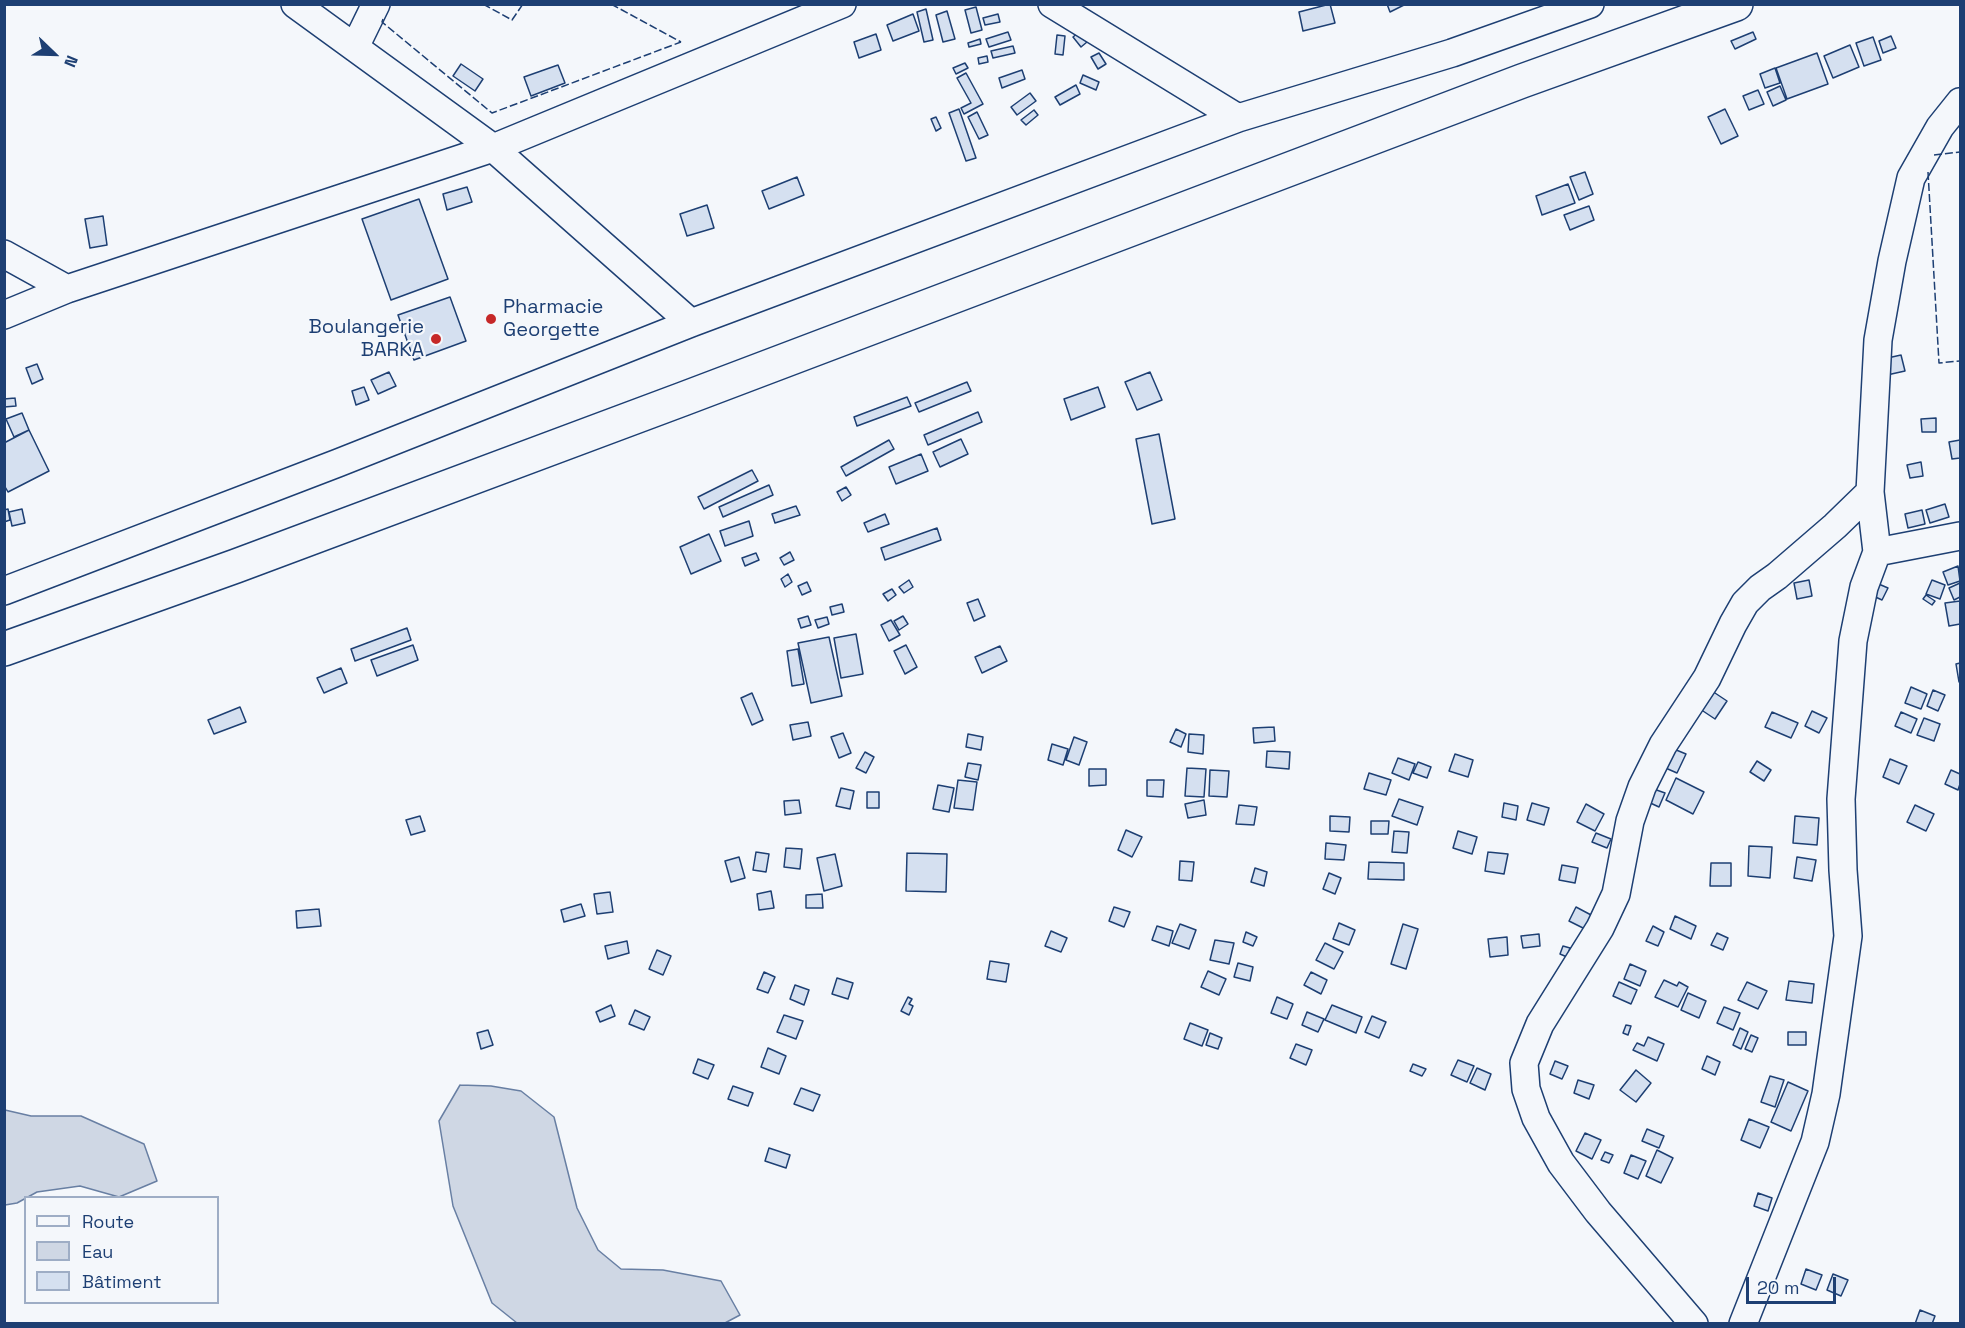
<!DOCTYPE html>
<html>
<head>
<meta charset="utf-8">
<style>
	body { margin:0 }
	#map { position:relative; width:1965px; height:1328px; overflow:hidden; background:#f4f7fb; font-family:"Space Grotesk",sans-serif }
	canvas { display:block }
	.frame { position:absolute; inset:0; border:6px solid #1d3f73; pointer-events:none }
	.legend { position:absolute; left:24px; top:1196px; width:195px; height:108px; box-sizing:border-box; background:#f4f7fb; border:2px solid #9eadc5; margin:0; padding:8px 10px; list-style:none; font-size:18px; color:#1d3f73 }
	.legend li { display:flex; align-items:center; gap:12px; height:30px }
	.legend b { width:30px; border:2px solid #9eadc5 }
	.north { position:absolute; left:24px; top:24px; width:60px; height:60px; -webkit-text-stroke:4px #f4f7fb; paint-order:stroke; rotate:113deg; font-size:16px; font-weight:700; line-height:24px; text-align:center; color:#1d3f73 }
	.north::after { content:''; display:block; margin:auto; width:21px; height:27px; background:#1d3f73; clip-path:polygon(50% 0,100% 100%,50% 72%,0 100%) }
	.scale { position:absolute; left:1746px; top:1277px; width:90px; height:27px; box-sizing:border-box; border:3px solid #1d3f73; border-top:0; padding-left:8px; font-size:18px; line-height:21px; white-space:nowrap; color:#1d3f73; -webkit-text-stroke:4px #f4f7fb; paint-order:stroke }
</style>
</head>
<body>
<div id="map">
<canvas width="1965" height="1328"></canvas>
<div class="frame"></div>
<ul class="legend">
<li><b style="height:8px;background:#f4f7fb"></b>Route</li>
<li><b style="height:16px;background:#cfd7e4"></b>Eau</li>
<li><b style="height:16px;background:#d5e0f0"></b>Bâtiment</li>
</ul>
<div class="north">N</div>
<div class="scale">20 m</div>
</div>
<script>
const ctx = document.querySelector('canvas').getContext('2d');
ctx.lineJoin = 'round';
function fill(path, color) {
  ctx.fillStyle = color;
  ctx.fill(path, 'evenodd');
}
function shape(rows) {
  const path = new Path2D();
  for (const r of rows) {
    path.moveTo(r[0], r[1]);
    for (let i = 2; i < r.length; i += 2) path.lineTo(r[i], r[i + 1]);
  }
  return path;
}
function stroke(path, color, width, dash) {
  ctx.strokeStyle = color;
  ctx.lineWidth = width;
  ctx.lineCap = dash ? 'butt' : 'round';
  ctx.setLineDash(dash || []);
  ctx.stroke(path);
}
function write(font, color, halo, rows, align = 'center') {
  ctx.font = font + ' "Space Grotesk",sans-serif';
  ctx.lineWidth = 4.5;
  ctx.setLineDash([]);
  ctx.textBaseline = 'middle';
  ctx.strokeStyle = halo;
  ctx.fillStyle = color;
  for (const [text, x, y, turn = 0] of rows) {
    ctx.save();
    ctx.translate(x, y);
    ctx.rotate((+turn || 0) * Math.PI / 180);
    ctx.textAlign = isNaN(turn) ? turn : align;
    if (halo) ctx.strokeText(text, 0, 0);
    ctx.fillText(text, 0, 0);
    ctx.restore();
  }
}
const water = shape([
	[460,1085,491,1086,521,1091,554,1117,577,1208,598,1250,621,1269,663,1270,721,1281,740,1315,723,1324,517,1323,492,1303,453,1206,439,1121,460,1085],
	[5,1110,31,1116,81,1116,144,1144,157,1181,119,1197,80,1186,37,1192,17,1203,5,1205,5,1110]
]);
fill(water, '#cfd7e4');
stroke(water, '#687fa3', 1.5);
const building = shape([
	[1330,4,1335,23,1303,31,1299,12,1330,4],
	[1387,4,1406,4,1390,12,1387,4],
	[976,7,982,30,971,33,965,10,976,7],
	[926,9,933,40,924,42,917,12,926,9],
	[947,11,955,39,943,42,936,15,947,11],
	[913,14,919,31,893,41,887,25,913,14],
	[998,14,1000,22,985,25,983,18,998,14],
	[1008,32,1011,40,989,47,986,39,1008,32],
	[1079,32,1087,42,1081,47,1073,37,1079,32],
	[1753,32,1756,39,1735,49,1731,41,1753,32],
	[876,34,881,50,859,58,854,42,876,34],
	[1057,35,1065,36,1063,55,1055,54,1057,35],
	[1891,36,1896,48,1883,53,1879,41,1891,36],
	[1873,37,1881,60,1864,66,1856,43,1873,37],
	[980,39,981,44,969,47,968,43,980,39],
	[1850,45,1859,67,1833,78,1824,56,1850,45],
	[1013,46,1015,53,993,58,991,51,1013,46],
	[1099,53,1106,64,1098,69,1091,57,1099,53],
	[1817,53,1828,84,1787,99,1776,68,1817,53],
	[987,56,988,62,979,64,978,58,987,56],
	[965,63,968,68,956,74,953,68,965,63],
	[461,64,483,79,475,91,453,76,461,64],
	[558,65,565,83,531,96,524,77,558,65],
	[1775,68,1780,83,1765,88,1760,74,1775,68],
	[1022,70,1025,79,1002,88,999,78,1022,70],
	[966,73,983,104,964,114,961,108,971,103,957,78,966,73],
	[1083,75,1099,82,1096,90,1080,83,1083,75],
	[1076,85,1080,94,1060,105,1055,97,1076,85],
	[1780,86,1786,100,1773,106,1767,92,1780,86],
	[1758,90,1764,104,1749,110,1743,96,1758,90],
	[1030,93,1036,101,1017,115,1011,107,1030,93],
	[959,109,976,158,966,161,949,113,959,109],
	[1725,109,1738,136,1721,144,1708,117,1725,109],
	[1034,110,1038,115,1026,125,1021,120,1034,110],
	[977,112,988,135,979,139,968,117,977,112],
	[936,117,941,128,936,131,931,119,936,117],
	[1585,172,1593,194,1579,200,1570,177,1585,172],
	[797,177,804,195,769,209,762,191,797,177],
	[1568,184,1575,203,1542,215,1536,196,1568,184],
	[467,187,472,202,447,210,443,194,467,187],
	[419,199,448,279,391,300,362,219,419,199],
	[707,205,714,228,687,236,680,214,707,205],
	[1589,206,1594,220,1570,230,1564,215,1589,206],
	[103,216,107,245,90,248,85,219,103,216],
	[450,297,466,341,414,360,398,315,450,297],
	[1901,355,1905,371,1887,375,1883,359,1901,355],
	[37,364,43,379,32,384,26,368,37,364],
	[389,372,396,386,378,394,371,380,389,372],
	[1150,372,1162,400,1137,410,1125,382,1150,372],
	[967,382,971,391,919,412,915,403,967,382],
	[364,387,369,400,356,405,352,391,364,387],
	[1098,387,1105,407,1071,420,1064,399,1098,387],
	[907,397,911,406,857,426,854,417,907,397],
	[15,398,16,406,4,407,4,399,15,398],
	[978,412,982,422,928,445,924,435,978,412],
	[22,413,29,430,14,437,6,419,22,413],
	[1936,418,1936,432,1922,432,1921,419,1936,418],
	[29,430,49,471,8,492,4,485,4,443,29,430],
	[1159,434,1175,519,1152,524,1136,439,1159,434],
	[961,439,968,454,940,467,933,452,961,439],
	[889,440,894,449,846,476,841,467,889,440],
	[1960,440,1960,458,1952,459,1949,442,1960,440],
	[921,454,928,471,896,484,889,467,921,454],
	[1921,462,1923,476,1910,478,1907,465,1921,462],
	[752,470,758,481,704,509,698,497,752,470],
	[769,485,773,495,723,517,719,507,769,485],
	[846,487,851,495,842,501,837,492,846,487],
	[1945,504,1949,517,1930,523,1926,510,1945,504],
	[796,506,800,515,775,523,772,514,796,506],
	[8,509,10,520,4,522,4,510,8,509],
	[22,509,25,523,12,526,9,512,22,509],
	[1922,510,1925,524,1908,528,1905,514,1922,510],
	[885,514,889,524,868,532,864,523,885,514],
	[749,521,753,536,725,546,720,531,749,521],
	[937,528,941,540,885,560,881,548,937,528],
	[709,534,721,561,691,574,680,547,709,534],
	[790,552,794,560,784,565,780,558,790,552],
	[756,553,759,560,745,566,742,558,756,553],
	[1958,566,1960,581,1948,585,1943,572,1958,566],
	[788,574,792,582,785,587,781,579,788,574],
	[909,580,913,587,904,593,899,587,909,580],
	[1809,580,1812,596,1797,599,1794,583,1809,580],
	[1932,580,1945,585,1940,599,1926,594,1932,580],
	[807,582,811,591,802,595,798,586,807,582],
	[1874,582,1888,588,1882,600,1869,594,1874,582],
	[1960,583,1960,597,1954,600,1949,588,1960,583],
	[892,589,896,595,888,601,883,594,892,589],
	[1926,595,1935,601,1932,605,1923,599,1926,595],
	[978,599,985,616,974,621,967,603,978,599],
	[1960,601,1960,624,1949,626,1945,603,1960,601],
	[842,604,844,612,832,615,830,607,842,604],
	[808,616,811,625,801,628,798,619,808,616],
	[903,616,908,624,899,630,894,621,903,616],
	[827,617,829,624,818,628,815,620,827,617],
	[891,620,900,635,889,641,881,625,891,620],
	[407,628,411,640,355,661,351,649,407,628],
	[856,634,863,674,841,678,834,638,856,634],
	[829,637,842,696,811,703,798,643,829,637],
	[413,645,418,660,377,676,371,660,413,645],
	[906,645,917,667,905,674,894,651,906,645],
	[1000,646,1007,661,982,673,975,657,1000,646],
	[798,649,804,684,792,686,787,651,798,649],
	[1960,663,1960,682,1959,682,1956,664,1960,663],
	[341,668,347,683,324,693,317,678,341,668],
	[1911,687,1927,694,1921,709,1905,703,1911,687],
	[1709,689,1727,701,1715,719,1697,707,1709,689],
	[1933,690,1945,695,1938,711,1927,706,1933,690],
	[752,693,763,720,752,725,741,698,752,693],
	[240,707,246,722,214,734,208,720,240,707],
	[1812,711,1827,718,1819,733,1805,726,1812,711],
	[1772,712,1798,723,1791,738,1765,727,1772,712],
	[1901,712,1917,719,1911,733,1895,726,1901,712],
	[1924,718,1940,724,1934,741,1917,735,1924,718],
	[808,722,811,736,793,740,790,725,808,722],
	[1274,727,1275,741,1254,743,1253,728,1274,727],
	[1176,729,1186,734,1181,747,1170,742,1176,729],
	[843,733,851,753,839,758,831,737,843,733],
	[968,734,983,737,981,750,966,747,968,734],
	[1189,734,1204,735,1203,754,1188,752,1189,734],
	[1074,737,1087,742,1079,765,1066,760,1074,737],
	[1052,744,1068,749,1063,765,1048,760,1052,744],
	[1669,747,1686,754,1677,773,1661,766,1669,747],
	[1267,751,1290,752,1289,769,1266,767,1267,751],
	[865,752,874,757,866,773,856,768,865,752],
	[1455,754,1473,760,1468,777,1449,771,1455,754],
	[1398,758,1415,764,1409,780,1392,773,1398,758],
	[1890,759,1907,766,1899,784,1883,777,1890,759],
	[1757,761,1771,770,1764,781,1750,772,1757,761],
	[1418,762,1431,767,1427,778,1413,773,1418,762],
	[968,763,981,765,978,780,965,777,968,763],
	[1187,768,1206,769,1204,797,1185,796,1187,768],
	[1089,769,1106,769,1106,785,1089,786,1089,769],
	[1210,770,1229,771,1227,797,1209,796,1210,770],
	[1951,770,1960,774,1960,784,1958,790,1945,784,1951,770],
	[1369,773,1391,780,1386,795,1364,789,1369,773],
	[1676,778,1704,792,1693,814,1666,800,1676,778],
	[958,780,977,782,973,810,954,808,958,780],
	[1147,780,1164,780,1163,797,1147,796,1147,780],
	[938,785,954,788,949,812,933,809,938,785],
	[841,788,854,791,850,809,836,806,841,788],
	[1651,788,1665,793,1659,807,1646,801,1651,788],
	[867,792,879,792,879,808,867,808,867,792],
	[1399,799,1423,807,1417,825,1392,816,1399,799],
	[799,800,801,813,785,815,784,801,799,800],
	[1204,800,1206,815,1188,818,1185,804,1204,800],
	[1504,803,1518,806,1516,820,1502,817,1504,803],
	[1532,803,1549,808,1544,825,1527,820,1532,803],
	[1586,804,1604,814,1595,831,1577,822,1586,804],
	[1239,805,1257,807,1254,825,1236,824,1239,805],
	[1915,805,1934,814,1926,831,1907,822,1915,805],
	[420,816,425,831,411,835,406,820,420,816],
	[1330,816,1350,817,1349,832,1330,831,1330,816],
	[1795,816,1819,818,1817,845,1793,843,1795,816],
	[1371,821,1389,821,1388,834,1371,834,1371,821],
	[1126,830,1142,837,1132,857,1118,850,1126,830],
	[1394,831,1409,832,1407,853,1392,852,1394,831],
	[1458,831,1477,837,1472,854,1453,848,1458,831],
	[1596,833,1611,839,1607,848,1592,842,1596,833],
	[1326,843,1346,845,1344,860,1325,859,1326,843],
	[1749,846,1772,847,1770,878,1748,876,1749,846],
	[786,848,802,849,800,869,784,867,786,848],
	[756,852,769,854,766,872,753,870,756,852],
	[1488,852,1508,854,1504,874,1485,871,1488,852],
	[907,853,947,854,946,892,906,891,907,853],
	[835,854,842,886,824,891,817,858,835,854],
	[739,857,745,878,731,882,725,861,739,857],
	[1797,857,1816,860,1812,881,1794,878,1797,857],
	[1180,861,1194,862,1192,881,1179,880,1180,861],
	[1369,862,1404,863,1404,880,1368,879,1369,862],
	[1711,863,1731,863,1731,886,1710,886,1711,863],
	[1562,865,1578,868,1575,883,1559,880,1562,865],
	[1255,868,1267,872,1264,886,1251,882,1255,868],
	[1329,873,1341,878,1335,894,1323,889,1329,873],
	[771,891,774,908,759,910,757,894,771,891],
	[610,892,613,912,597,914,594,894,610,892],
	[822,894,823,908,806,908,806,895,822,894],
	[581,904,585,916,564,922,561,910,581,904],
	[1114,907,1130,912,1124,927,1109,921,1114,907],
	[1576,907,1593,916,1585,929,1569,921,1576,907],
	[319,909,321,926,297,928,296,911,319,909],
	[1675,916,1696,926,1691,939,1670,929,1675,916],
	[1339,923,1355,930,1349,945,1333,939,1339,923],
	[1180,924,1196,930,1189,949,1172,943,1180,924],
	[1403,924,1418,929,1406,969,1391,964,1403,924],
	[1157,926,1173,931,1169,946,1152,940,1157,926],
	[1653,926,1664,932,1658,946,1646,941,1653,926],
	[1051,931,1067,938,1061,952,1045,946,1051,931],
	[1246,932,1257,937,1253,946,1243,942,1246,932],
	[1717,933,1728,938,1723,950,1711,945,1717,933],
	[1539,934,1540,946,1523,948,1521,936,1539,934],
	[1507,937,1508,955,1490,957,1488,939,1507,937],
	[1215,940,1234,943,1229,964,1210,960,1215,940],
	[627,941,629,953,608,959,605,946,627,941],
	[1325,943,1343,952,1334,969,1316,960,1325,943],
	[1563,946,1570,948,1567,957,1560,954,1563,946],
	[657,950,671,956,663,975,649,969,657,950],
	[990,961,1009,964,1006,982,987,979,990,961],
	[1238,963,1253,967,1250,981,1234,977,1238,963],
	[1630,964,1646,971,1640,986,1624,979,1630,964],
	[1208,971,1226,979,1219,995,1201,987,1208,971],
	[764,972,775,977,768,993,757,989,764,972],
	[1311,972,1327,980,1321,994,1304,985,1311,972],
	[837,978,853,983,848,999,832,994,837,978],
	[1664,980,1677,986,1679,982,1688,987,1678,1007,1655,997,1664,980],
	[1789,981,1814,984,1812,1003,1786,1000,1789,981],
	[1619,982,1637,990,1631,1004,1613,996,1619,982],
	[1747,982,1767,991,1758,1009,1738,1000,1747,982],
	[795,985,809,990,804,1005,790,999,795,985],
	[1688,993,1706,1001,1699,1018,1681,1010,1688,993],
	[908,997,912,999,909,1004,913,1006,909,1015,901,1011,908,997],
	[1277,997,1293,1004,1287,1019,1271,1013,1277,997],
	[611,1005,615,1016,600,1022,596,1012,611,1005],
	[1332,1005,1362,1017,1356,1033,1325,1020,1332,1005],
	[1724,1007,1740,1013,1733,1030,1717,1023,1724,1007],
	[635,1010,650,1017,644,1030,629,1024,635,1010],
	[1307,1012,1324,1019,1318,1032,1302,1025,1307,1012],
	[784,1015,803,1021,796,1039,777,1032,784,1015],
	[1372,1016,1386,1022,1379,1038,1365,1032,1372,1016],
	[1190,1023,1208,1030,1202,1046,1184,1039,1190,1023],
	[1626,1025,1631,1026,1628,1035,1623,1033,1626,1025],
	[1740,1028,1748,1032,1741,1049,1733,1045,1740,1028],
	[488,1030,493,1045,481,1049,477,1033,488,1030],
	[1788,1032,1806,1032,1806,1045,1788,1045,1788,1032],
	[1210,1033,1222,1038,1218,1049,1206,1045,1210,1033],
	[1751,1035,1758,1038,1752,1052,1745,1049,1751,1035],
	[1648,1037,1664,1044,1657,1061,1633,1050,1637,1043,1644,1046,1648,1037],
	[1296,1044,1312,1050,1306,1065,1290,1058,1296,1044],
	[768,1048,786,1056,779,1074,761,1067,768,1048],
	[1707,1056,1720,1062,1715,1075,1702,1069,1707,1056],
	[698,1059,714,1065,708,1079,693,1073,698,1059],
	[1458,1060,1474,1066,1467,1082,1451,1075,1458,1060],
	[1555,1061,1568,1066,1562,1079,1550,1074,1555,1061],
	[1413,1064,1426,1069,1422,1076,1410,1071,1413,1064],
	[1477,1068,1491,1074,1485,1090,1470,1083,1477,1068],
	[1636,1070,1651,1083,1636,1102,1620,1090,1636,1070],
	[1770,1076,1784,1080,1775,1107,1761,1102,1770,1076],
	[1578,1080,1594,1085,1589,1099,1574,1093,1578,1080],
	[1788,1082,1808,1091,1791,1131,1771,1122,1788,1082],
	[733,1086,753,1093,748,1106,728,1099,733,1086],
	[801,1088,820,1095,813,1111,794,1104,801,1088],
	[1749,1119,1769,1127,1760,1148,1741,1140,1749,1119],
	[1647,1129,1664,1136,1659,1148,1642,1141,1647,1129],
	[1585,1133,1601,1140,1592,1159,1576,1151,1585,1133],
	[769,1148,790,1155,786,1168,765,1161,769,1148],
	[1657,1150,1673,1158,1661,1183,1646,1176,1657,1150],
	[1605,1152,1613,1155,1609,1163,1601,1160,1605,1152],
	[1631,1155,1646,1161,1638,1179,1624,1173,1631,1155],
	[1758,1193,1772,1198,1768,1211,1754,1206,1758,1193],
	[1806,1269,1822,1275,1816,1290,1801,1284,1806,1269],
	[1833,1274,1848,1280,1841,1296,1827,1290,1833,1274],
	[1920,1310,1935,1316,1932,1324,1915,1324,1920,1310]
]);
fill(building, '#d5e0f0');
stroke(building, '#1d3f73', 1.5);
const minor = shape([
	[295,4,493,148,691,323],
	[1052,4,1238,118],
	[355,47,376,4],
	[4,254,67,289],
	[4,315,67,289,493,148,842,4],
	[1877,552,1960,536],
	[4,591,338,463,691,323,1238,118,1452,53,1590,4],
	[1694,1324,1598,1212,1561,1163,1536,1118,1526,1089,1524,1063,1540,1024,1600,928,1616,894,1630,821,1642,787,1663,745,1707,678,1733,624,1745,603,1760,588,1777,576,1835,526,1870,492],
	[1743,1324,1815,1142,1826,1094,1848,936,1843,870,1841,799,1853,641,1864,587,1877,552,1870,492,1878,340,1892,261,1911,178,1940,127,1960,102]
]);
const primary = shape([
	[4,649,236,566,683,399,1522,81,1736,4]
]);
stroke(minor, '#1d3f73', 30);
stroke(primary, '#1d3f73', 36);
stroke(minor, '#f4f7fb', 27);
stroke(primary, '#f4f7fb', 33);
stroke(shape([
	[483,4,512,20,523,4],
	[611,4,681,42],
	[383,19,382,22,492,113,681,42],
	[1934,155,1960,152],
	[1928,172,1939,363,1960,361]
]), '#1d3f73', 1.5, [8, 3]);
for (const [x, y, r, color] of [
	[491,319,6,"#c62828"],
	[436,339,6,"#c62828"]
]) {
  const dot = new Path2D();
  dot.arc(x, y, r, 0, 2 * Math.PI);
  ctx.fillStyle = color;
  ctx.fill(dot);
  stroke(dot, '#f4f7fb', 2);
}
write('20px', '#1d3f73', '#f4f7fb', [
	["Pharmacie",503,308],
	["Georgette",503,331],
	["Boulangerie",424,328,"right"],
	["BARKA",424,351,"right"]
], 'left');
</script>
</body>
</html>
